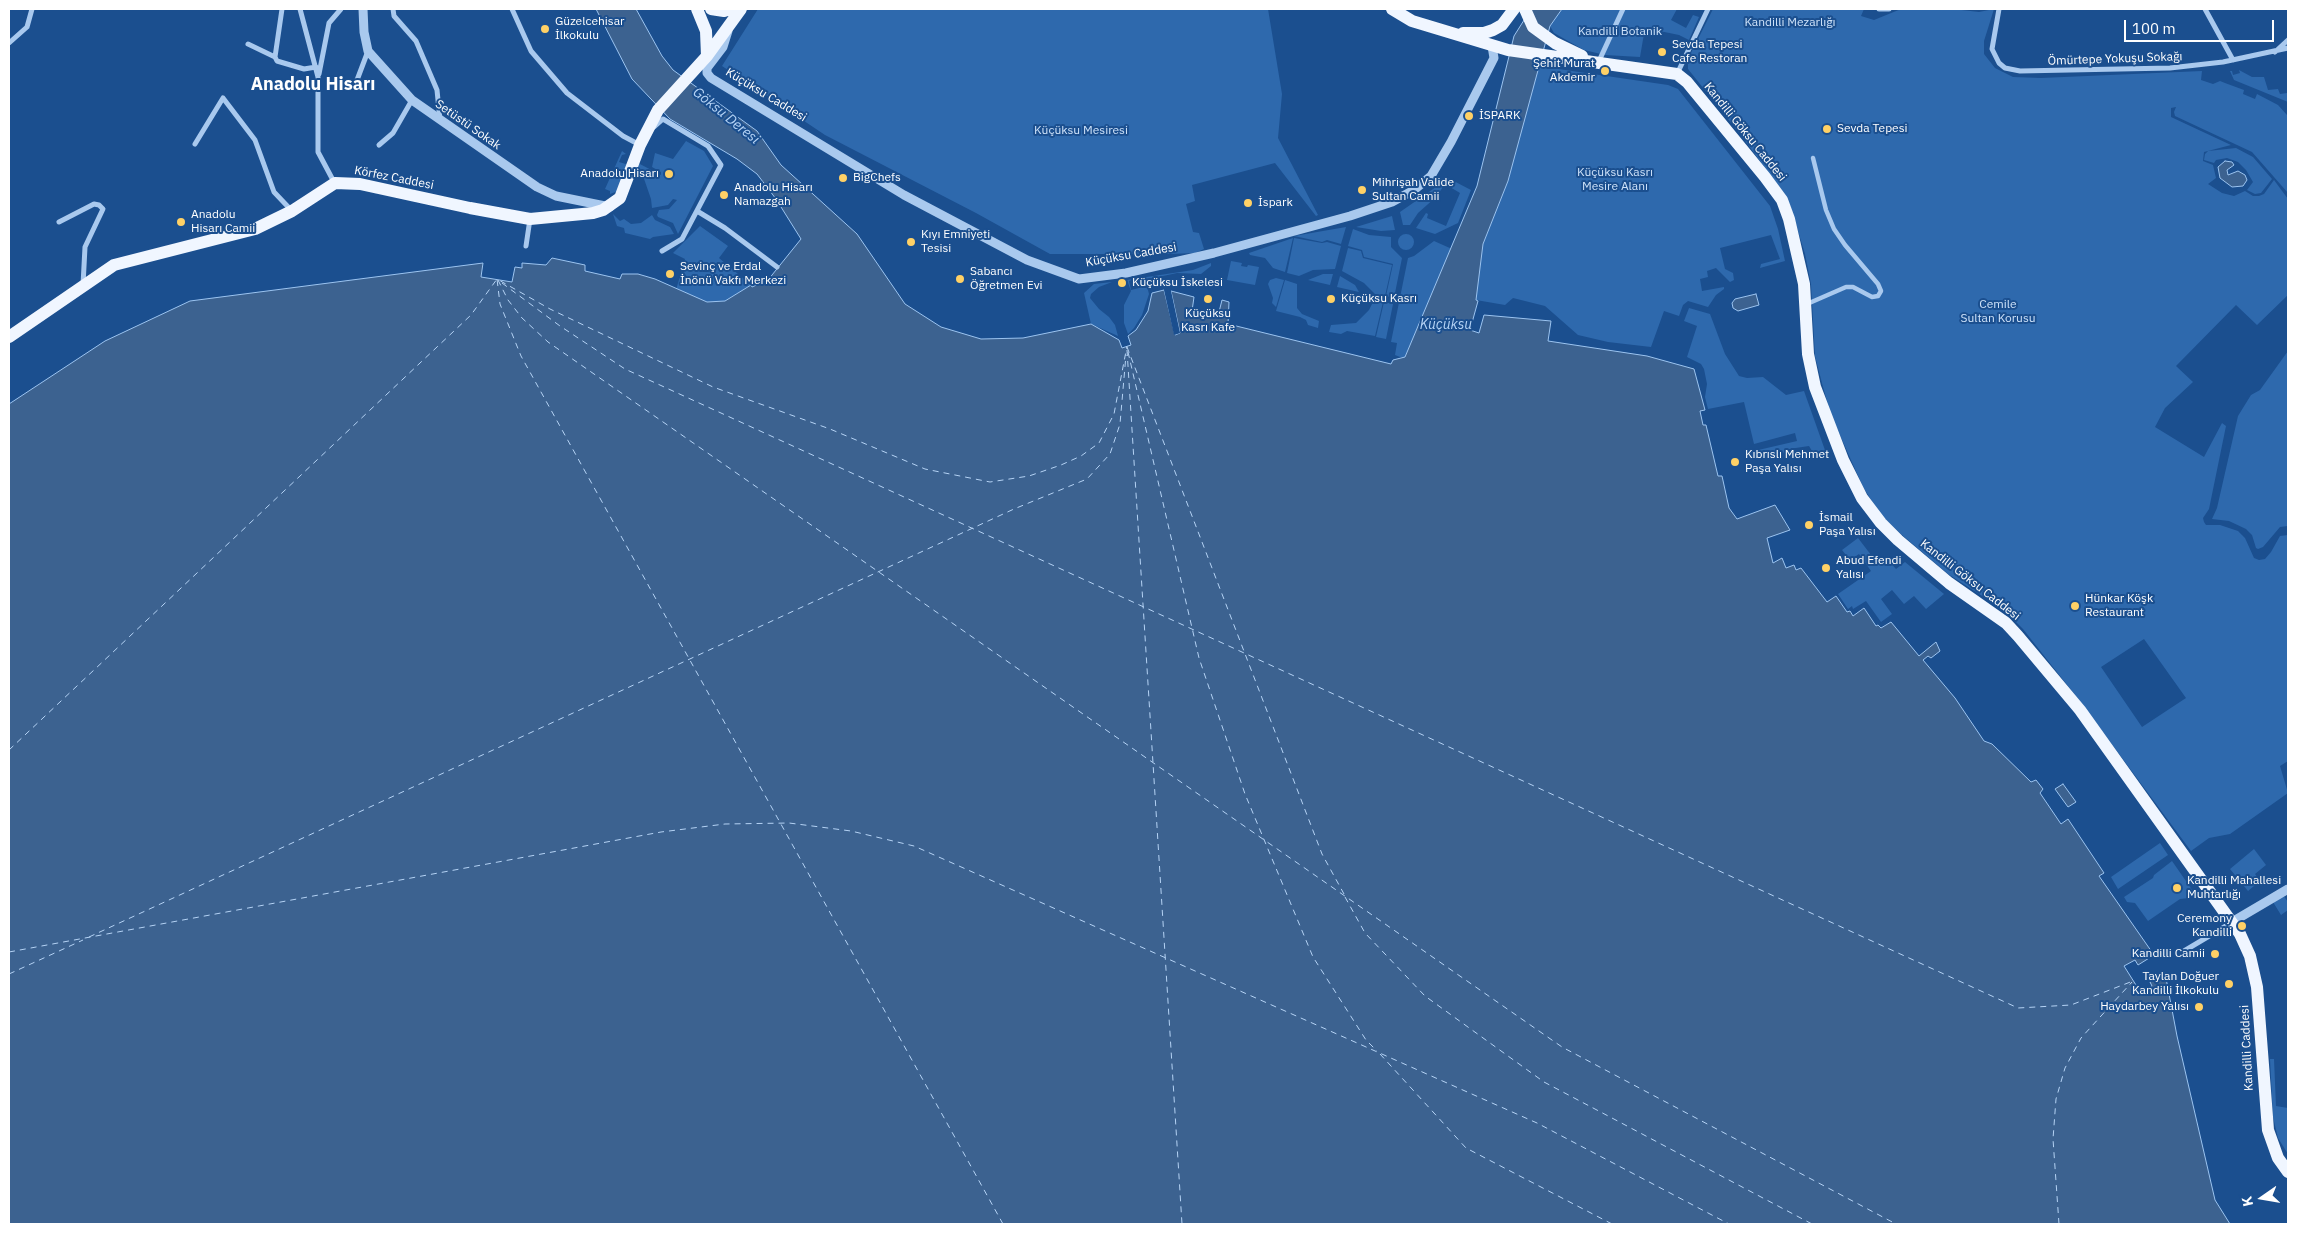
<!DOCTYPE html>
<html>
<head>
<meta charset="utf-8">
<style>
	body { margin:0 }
	#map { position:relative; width:2297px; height:1233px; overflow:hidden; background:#1b4f8f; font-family:"IBM Plex Sans",sans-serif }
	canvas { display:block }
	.frame { position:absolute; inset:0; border:10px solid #fff; pointer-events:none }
	.north { position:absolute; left:2237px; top:1173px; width:50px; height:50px; -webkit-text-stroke:4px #1b4f8f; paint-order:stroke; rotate:257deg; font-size:14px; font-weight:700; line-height:20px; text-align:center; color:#fff }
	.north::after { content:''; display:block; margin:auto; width:18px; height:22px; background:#fff; clip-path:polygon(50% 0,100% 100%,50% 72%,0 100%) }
	.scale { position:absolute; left:2124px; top:20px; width:150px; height:22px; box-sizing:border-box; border:2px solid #fff; border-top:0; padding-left:6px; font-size:15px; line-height:18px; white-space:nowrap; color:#fff; -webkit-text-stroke:4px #1b4f8f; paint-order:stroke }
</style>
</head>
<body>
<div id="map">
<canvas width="2297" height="1233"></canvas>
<div class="frame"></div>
<div class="north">K</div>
<div class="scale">100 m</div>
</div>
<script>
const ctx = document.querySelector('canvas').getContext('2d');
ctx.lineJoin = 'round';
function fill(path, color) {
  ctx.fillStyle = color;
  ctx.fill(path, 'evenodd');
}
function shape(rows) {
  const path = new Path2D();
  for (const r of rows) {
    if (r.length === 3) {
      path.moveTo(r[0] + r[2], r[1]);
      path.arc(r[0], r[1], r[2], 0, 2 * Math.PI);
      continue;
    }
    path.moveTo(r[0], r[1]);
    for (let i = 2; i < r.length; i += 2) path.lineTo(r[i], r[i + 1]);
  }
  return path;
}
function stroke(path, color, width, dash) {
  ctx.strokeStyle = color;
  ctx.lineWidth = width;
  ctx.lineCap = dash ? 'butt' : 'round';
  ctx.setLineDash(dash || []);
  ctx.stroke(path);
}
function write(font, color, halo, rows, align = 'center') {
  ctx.font = font + ' "IBM Plex Sans",sans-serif';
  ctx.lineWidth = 4;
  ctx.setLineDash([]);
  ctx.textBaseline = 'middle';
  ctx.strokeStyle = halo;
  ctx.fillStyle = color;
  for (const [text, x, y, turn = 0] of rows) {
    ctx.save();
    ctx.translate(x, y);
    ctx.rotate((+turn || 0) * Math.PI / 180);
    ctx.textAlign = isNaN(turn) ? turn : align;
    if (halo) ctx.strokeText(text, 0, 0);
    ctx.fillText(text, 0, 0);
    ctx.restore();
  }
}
fill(shape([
	[758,9,1268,9,1282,94,1278,138,1318,215,1316,216,1275,163,1192,185,1195,201,1186,204,1193,232,1199,233,1204,249,1195,253,1169,254,1050,254,976,213,825,135,722,66],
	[1562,9,1677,9,1671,20,1686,28,1693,15,1699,17,1689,40,1679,35,1645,28,1640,57,1605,55,1584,50,1554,33,1550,26],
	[1713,9,1864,9,1861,16,1874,20,1901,9,1953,9,1979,12,1994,9,1984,41,1984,54,1995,68,2013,77,2041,78,2202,71,2201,80,2213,84,2220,81,2225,83,2244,90,2243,94,2255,99,2257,94,2278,105,2287,115,2288,118,2288,193,2252,152,2175,116,2174,112,2176,107,2171,108,2171,117,2231,145,2204,152,2203,161,2213,165,2216,178,2208,184,2222,193,2234,196,2245,191,2253,196,2259,196,2264,194,2274,180,2288,199,2288,295,2257,325,2236,305,2176,366,2193,382,2165,408,2155,427,2204,457,2222,423,2226,426,2209,509,2203,518,2204,522,2206,525,2220,525,2238,531,2245,538,2254,558,2259,560,2265,559,2271,552,2280,536,2288,535,2288,761,2280,766,2288,793,2230,834,2209,838,2191,851,2079,700,2023,629,2004,610,1948,574,1902,535,1880,514,1863,487,1831,415,1823,387,1815,356,1811,284,1805,254,1791,208,1784,193,1740,134,1688,69,1688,59],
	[2144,639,2186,698,2142,727,2101,667],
	[1538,66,1668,85,1678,89,1770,206,1778,229,1785,261,1760,268,1761,264,1780,259,1771,235,1720,248,1725,269,1733,273,1734,280,1730,282,1716,268,1707,271,1708,277,1700,279,1702,291,1724,287,1724,289,1716,295,1708,307,1688,301,1683,305,1679,316,1664,311,1651,347,1608,342,1578,335,1545,306,1513,298,1505,305,1476,300,1483,244,1508,181],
	[2239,70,2252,77,2264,77,2268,90,2278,89,2280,94,2287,93,2288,102,2234,80,2230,71,2232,71,2233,75,2240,73],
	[686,141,704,151,713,166,678,234,673,223,658,217,657,215,659,210,669,209,677,200,673,199,668,205,652,208,651,199,642,173,636,169,636,162,661,175,661,172,652,167,655,153,673,159],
	[2236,148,2253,157,2272,179,2261,193,2255,194,2247,190,2253,182,2246,170,2238,162,2227,158,2216,160,2214,163,2204,160,2205,154,2208,151],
	[622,151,626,154,622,155,619,162,629,165,618,191,610,194,610,191,605,189],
	[1446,177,1471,190,1458,223,1435,234,1416,228,1426,213,1428,214,1427,218,1446,226,1460,193,1445,184,1436,197,1418,213,1410,225,1403,225,1400,212,1436,187],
	[613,214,620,221,624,219,631,224,641,223,652,215,655,220,670,227,674,234,653,237,650,239,625,233,624,228,617,226],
	[1392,216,1395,230,1381,231,1356,227],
	[700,226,728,246,719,258,751,285,725,301,707,302,676,290,685,259,673,253],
	[1346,227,1341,244,1327,240,1322,242,1294,236],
	[1353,229,1369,235,1391,237,1391,247,1402,258,1394,298,1386,296,1393,264,1364,257,1362,250,1348,246],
	[1406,242,8],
	[1293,238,1285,272,1273,268,1265,258,1250,255,1249,253],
	[1294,238,1322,243,1327,242,1341,246,1335,269,1313,270,1299,276,1287,273],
	[1434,241,1452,249,1405,357,1400,357,1395,355,1397,343,1391,342,1408,258,1414,256],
	[1348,248,1361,251,1363,258,1392,265,1385,296,1375,294,1364,283,1342,271],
	[1231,261,1242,263,1241,266,1247,267,1248,265,1259,267,1255,285,1227,280],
	[1211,263,1211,266,1201,274,1177,273,1135,282,1134,279,1129,281,1131,290,1147,286,1149,294,1142,315,1134,328,1128,334,1124,323,1124,305,1131,291,1127,280,1193,270],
	[1323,274,1333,274,1330,285,1308,280],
	[1340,276,1355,285,1359,292,1337,287],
	[1276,278,1284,280,1276,307,1272,303,1273,298,1268,284,1270,280],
	[1285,280,1297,284,1297,308,1302,314,1319,321,1318,328,1308,325,1306,320,1300,317,1276,311],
	[1112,282,1099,287,1091,294,1090,298,1099,309,1109,317,1115,325,1118,336,1091,324,1084,293,1094,284],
	[1374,300,1383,302,1375,336,1347,331,1341,334,1329,332,1331,325,1356,323,1369,310],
	[1384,302,1393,304,1386,339,1376,337],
	[1689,308,1710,314,1725,354,1739,376,1747,378,1763,377,1786,395,1804,391,1826,453,1815,456,1809,446,1789,449,1786,452,1771,456,1770,453,1755,456,1754,451,1797,441,1795,433,1754,444,1744,402,1708,409,1705,397,1707,384,1704,369,1701,364,1687,357,1697,326,1684,321],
	[2288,351,2288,526,2280,527,2263,547,2258,549,2256,548,2252,535,2246,529,2229,521,2212,519,2217,508,2238,416,2251,395,2260,390],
	[1858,538,1878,564,1886,558,1896,569,1905,562,1944,594,1926,609,1914,596,1904,604,1892,590,1881,599,1892,614,1881,622,1866,601,1853,609,1852,606,1848,609,1838,594,1871,571,1859,554,1850,560,1842,550],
	[2160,843,2168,855,2118,889,2111,877],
	[2254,849,2266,865,2255,874,2260,881,2248,891,2230,869],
	[2172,861,2195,894,2189,898,2180,899,2148,921,2135,903,2127,902,2124,897,2153,878,2154,875],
	[2283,895,2288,902,2288,910,2281,915,2273,902],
	[2270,1059,2274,1059,2276,1106,2288,1108,2288,1154,2278,1138,2273,1117]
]), '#2e69ad');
const water = shape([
	[596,9,636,9,662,56,673,70,757,131,781,165,857,234,905,304,941,327,981,339,1023,338,1091,324,1119,340,1122,348,1131,345,1128,336,1136,330,1148,311,1152,293,1164,290,1175,335,1180,333,1171,291,1194,297,1192,311,1218,316,1222,300,1229,302,1228,324,1391,364,1393,360,1405,357,1477,186,1514,36,1531,9,1562,9,1550,26,1508,181,1483,244,1476,300,1478,301,1470,330,1479,333,1484,315,1551,321,1548,341,1647,356,1694,369,1705,410,1700,411,1703,425,1706,425,1718,476,1722,476,1729,508,1737,519,1775,505,1790,530,1767,538,1773,563,1782,558,1786,568,1794,565,1796,570,1801,568,1827,602,1836,596,1847,612,1850,611,1853,616,1864,608,1876,626,1878,625,1881,628,1891,622,1919,656,1936,642,1940,651,1931,658,1928,656,1923,660,1955,698,1984,741,1992,744,2031,782,2036,780,2043,789,2040,793,2061,824,2068,819,2104,873,2099,876,2154,955,2138,965,2135,960,2124,966,2141,993,2152,986,2150,982,2165,973,2177,1036,2215,1200,2230,1224,9,1224,9,404,105,341,190,301,483,263,481,277,512,282,515,267,522,268,522,263,546,265,552,258,585,265,585,271,620,279,622,274,638,274,655,279,707,302,725,301,751,285,752,287,768,280,801,239,776,199,757,174,737,159,670,119,632,79,596,9],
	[2225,161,2232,162,2234,165,2227,170,2228,175,2238,171,2245,175,2247,180,2243,186,2232,187,2220,178,2218,167,2225,161],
	[1756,294,1759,305,1738,311,1733,308,1732,303,1735,299,1756,294],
	[2063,784,2076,802,2068,807,2055,789,2063,784]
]);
fill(water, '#3c6290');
stroke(water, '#9cc4f0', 1);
fill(shape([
	[1164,290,1167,290,1176,332,1169,291,1171,291,1180,333,1174,335]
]), '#1b4f8f');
stroke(shape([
	[498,280,508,300,522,318,548,342,1562,1047,1896,1224],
	[502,283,560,326,625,369,2018,1008,2071,1005,2133,981],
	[1127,347,1322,854,1344,894],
	[1127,350,1182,1224],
	[1128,352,1199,658,1245,794,1313,957,1366,1040,1377,1051],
	[9,750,471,315,497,279],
	[1345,897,1365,933,1425,996,1544,1082,1812,1224],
	[89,937,1014,509,1087,479,1110,454,1120,424,1126,355],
	[9,952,661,832,725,824,789,823,851,831,914,846,1537,1123,1729,1224],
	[9,974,83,940],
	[1380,1054,1466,1148,1612,1224],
	[1003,1224,521,356,500,304,497,279,550,309,713,387,830,429,925,469,990,482,1029,476,1061,465,1081,456,1099,443,1114,414,1127,346],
	[2059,1224,2053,1139,2056,1099,2065,1068,2081,1038,2132,982]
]), '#b5d3f5', 1, [6, 5]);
stroke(shape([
	[1807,304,1846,287,1853,287,1872,297,1878,296,1881,291,1878,284,1845,245,1834,229,1826,210,1813,158]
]), '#a9c9ee', 4.5);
stroke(shape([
	[282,9,275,57,277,61,304,69,316,67],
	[300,9,318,77,318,152,334,182],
	[393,9,394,16,416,41,437,90,440,120],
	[512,9,531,51,567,93,623,136,640,145],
	[1879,9,1889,9],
	[1999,9,1992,49,1999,63,2005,68,2020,71,2170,68,2223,62,2288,48],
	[2205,9,2233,60],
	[9,43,27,27,32,9],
	[248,44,275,57],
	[2275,52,2288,40],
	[1599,61,1623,9],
	[319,74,329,23,341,9],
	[1677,74,1708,9],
	[354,88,368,51],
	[654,127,663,119,708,146,721,165,682,239,662,251],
	[195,144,223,98,255,140,274,192,292,211],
	[379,145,393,133,412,100],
	[697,211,725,228,777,267],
	[59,222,94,204,99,205,103,209,85,247,83,285],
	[526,246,530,219],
	[2184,951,2231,923]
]), '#a9c9ee', 5);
stroke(shape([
	[363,9,364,32,368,51,412,100,537,187,556,196,610,207],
	[728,31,723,47,707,68,707,73,711,78,904,195,1027,260,1079,279,1126,273,1214,253,1350,216,1392,202,1414,190,1431,176,1451,142,1494,58,1492,46],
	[2232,922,2288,889]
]), '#a9c9ee', 9);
stroke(shape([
	[697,9,706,31,707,56],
	[711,9,724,11,730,9],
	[1392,9,1412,21,1508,50,1677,74,1687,82,1765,177,1782,200,1789,219,1804,284,1808,354,1815,387,1843,460,1862,498,1881,523,1898,540,1949,583,2006,623,2018,636,2080,710,2240,934,2250,956,2257,987,2268,1130,2278,1158,2288,1172],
	[1525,9,1533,27,1555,43,1582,56],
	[1463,33,1484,33,1493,30,1502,25,1514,9],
	[9,337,114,265,255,229,292,211,335,183,360,184,470,208,530,219,593,213,603,210,620,198,640,145,658,110,707,56,741,9]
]), '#f0f6ff', 12);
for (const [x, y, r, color] of [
	[545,29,5,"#ffd166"],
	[1662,52,5,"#ffd166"],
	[1605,71,5,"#ffd166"],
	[1469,116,5,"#ffd166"],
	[1827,129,5,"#ffd166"],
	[669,174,5,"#ffd166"],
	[843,178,5,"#ffd166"],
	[1362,190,5,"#ffd166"],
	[724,195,5,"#ffd166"],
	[1248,203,5,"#ffd166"],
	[181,222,5,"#ffd166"],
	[911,242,5,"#ffd166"],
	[670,274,5,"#ffd166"],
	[960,279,5,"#ffd166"],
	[1122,283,5,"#ffd166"],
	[1208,299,5,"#ffd166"],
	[1331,299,5,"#ffd166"],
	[1735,462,5,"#ffd166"],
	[1809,525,5,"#ffd166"],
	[1826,568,5,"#ffd166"],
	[2075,606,5,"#ffd166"],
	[2177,888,5,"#ffd166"],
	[2242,926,5,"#ffd166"],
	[2215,954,5,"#ffd166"],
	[2229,984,5,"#ffd166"],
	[2199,1007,5,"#ffd166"]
]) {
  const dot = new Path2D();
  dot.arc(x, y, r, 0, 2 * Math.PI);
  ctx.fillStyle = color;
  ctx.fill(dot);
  stroke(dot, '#1b4f8f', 2);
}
write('12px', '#fff', '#1b4f8f', [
	["Güzelcehisar",555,22],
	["İlkokulu",555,36],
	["Sevda Tepesi",1672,45],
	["Cafe Restoran",1672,59],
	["Şehit Murat",1595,64,"right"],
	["Akdemir",1595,78,"right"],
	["İSPARK",1479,116],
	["Sevda Tepesi",1837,129],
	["Anadolu Hisarı",659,174,"right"],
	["BigChefs",853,178],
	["Mihrişah Valide",1372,183],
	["Sultan Camii",1372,197],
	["Anadolu Hisarı",734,188],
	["Namazgah",734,202],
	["İspark",1258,203],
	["Anadolu",191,215],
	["Hisarı Camii",191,229],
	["Kıyı Emniyeti",921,235],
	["Tesisi",921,249],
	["Sevinç ve Erdal",680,267],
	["İnönü Vakfı Merkezi",680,281],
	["Sabancı",970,272],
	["Öğretmen Evi",970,286],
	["Küçüksu İskelesi",1132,283],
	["Küçüksu Kasrı",1341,299],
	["Küçüksu",1208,314,"center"],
	["Kasrı Kafe",1208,328,"center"],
	["Kıbrıslı Mehmet",1745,455],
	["Paşa Yalısı",1745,469],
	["İsmail",1819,518],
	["Paşa Yalısı",1819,532],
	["Abud Efendi",1836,561],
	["Yalısı",1836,575],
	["Hünkar Köşk",2085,599],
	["Restaurant",2085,613],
	["Kandilli Mahallesi",2187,881],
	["Muhtarlığı",2187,895],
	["Ceremony",2232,919,"right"],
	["Kandilli",2232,933,"right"],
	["Kandilli Camii",2205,954,"right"],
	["Taylan Doğuer",2219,977,"right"],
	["Kandilli İlkokulu",2219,991,"right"],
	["Haydarbey Yalısı",2189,1007,"right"]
], 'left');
write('12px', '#cfe3fa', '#1b4f8f', [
	["Kandilli Mezarlığı",1790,23],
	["Kandilli Botanik",1620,32],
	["Küçüksu Mesiresi",1081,131],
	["Küçüksu Kasrı",1615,173],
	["Mesire Alanı",1615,187],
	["Cemile",1998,305],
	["Sultan Korusu",1998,319]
]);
write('12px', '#fff', '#1b4f8f', [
	["Ömürtepe Yokuşu Sokağı",2115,59,-2],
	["Küçüksu Caddesi",766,95,31],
	["Setüstü Sokak",468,125,35],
	["Kandilli Göksu Caddesi",1745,132,51],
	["Körfez Caddesi",394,178,11],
	["Küçüksu Caddesi",1131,255,-10],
	["Kandilli Göksu Caddesi",1970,580,38],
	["Kandilli Caddesi",2247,1048,-93]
]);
write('italic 14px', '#b5d3f5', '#1b4f8f', [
	["Göksu Deresi",726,116,39],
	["Küçüksu",1446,325]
]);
write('bold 18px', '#fff', '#1b4f8f', [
	["Anadolu Hisarı",313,85]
]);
</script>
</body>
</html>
